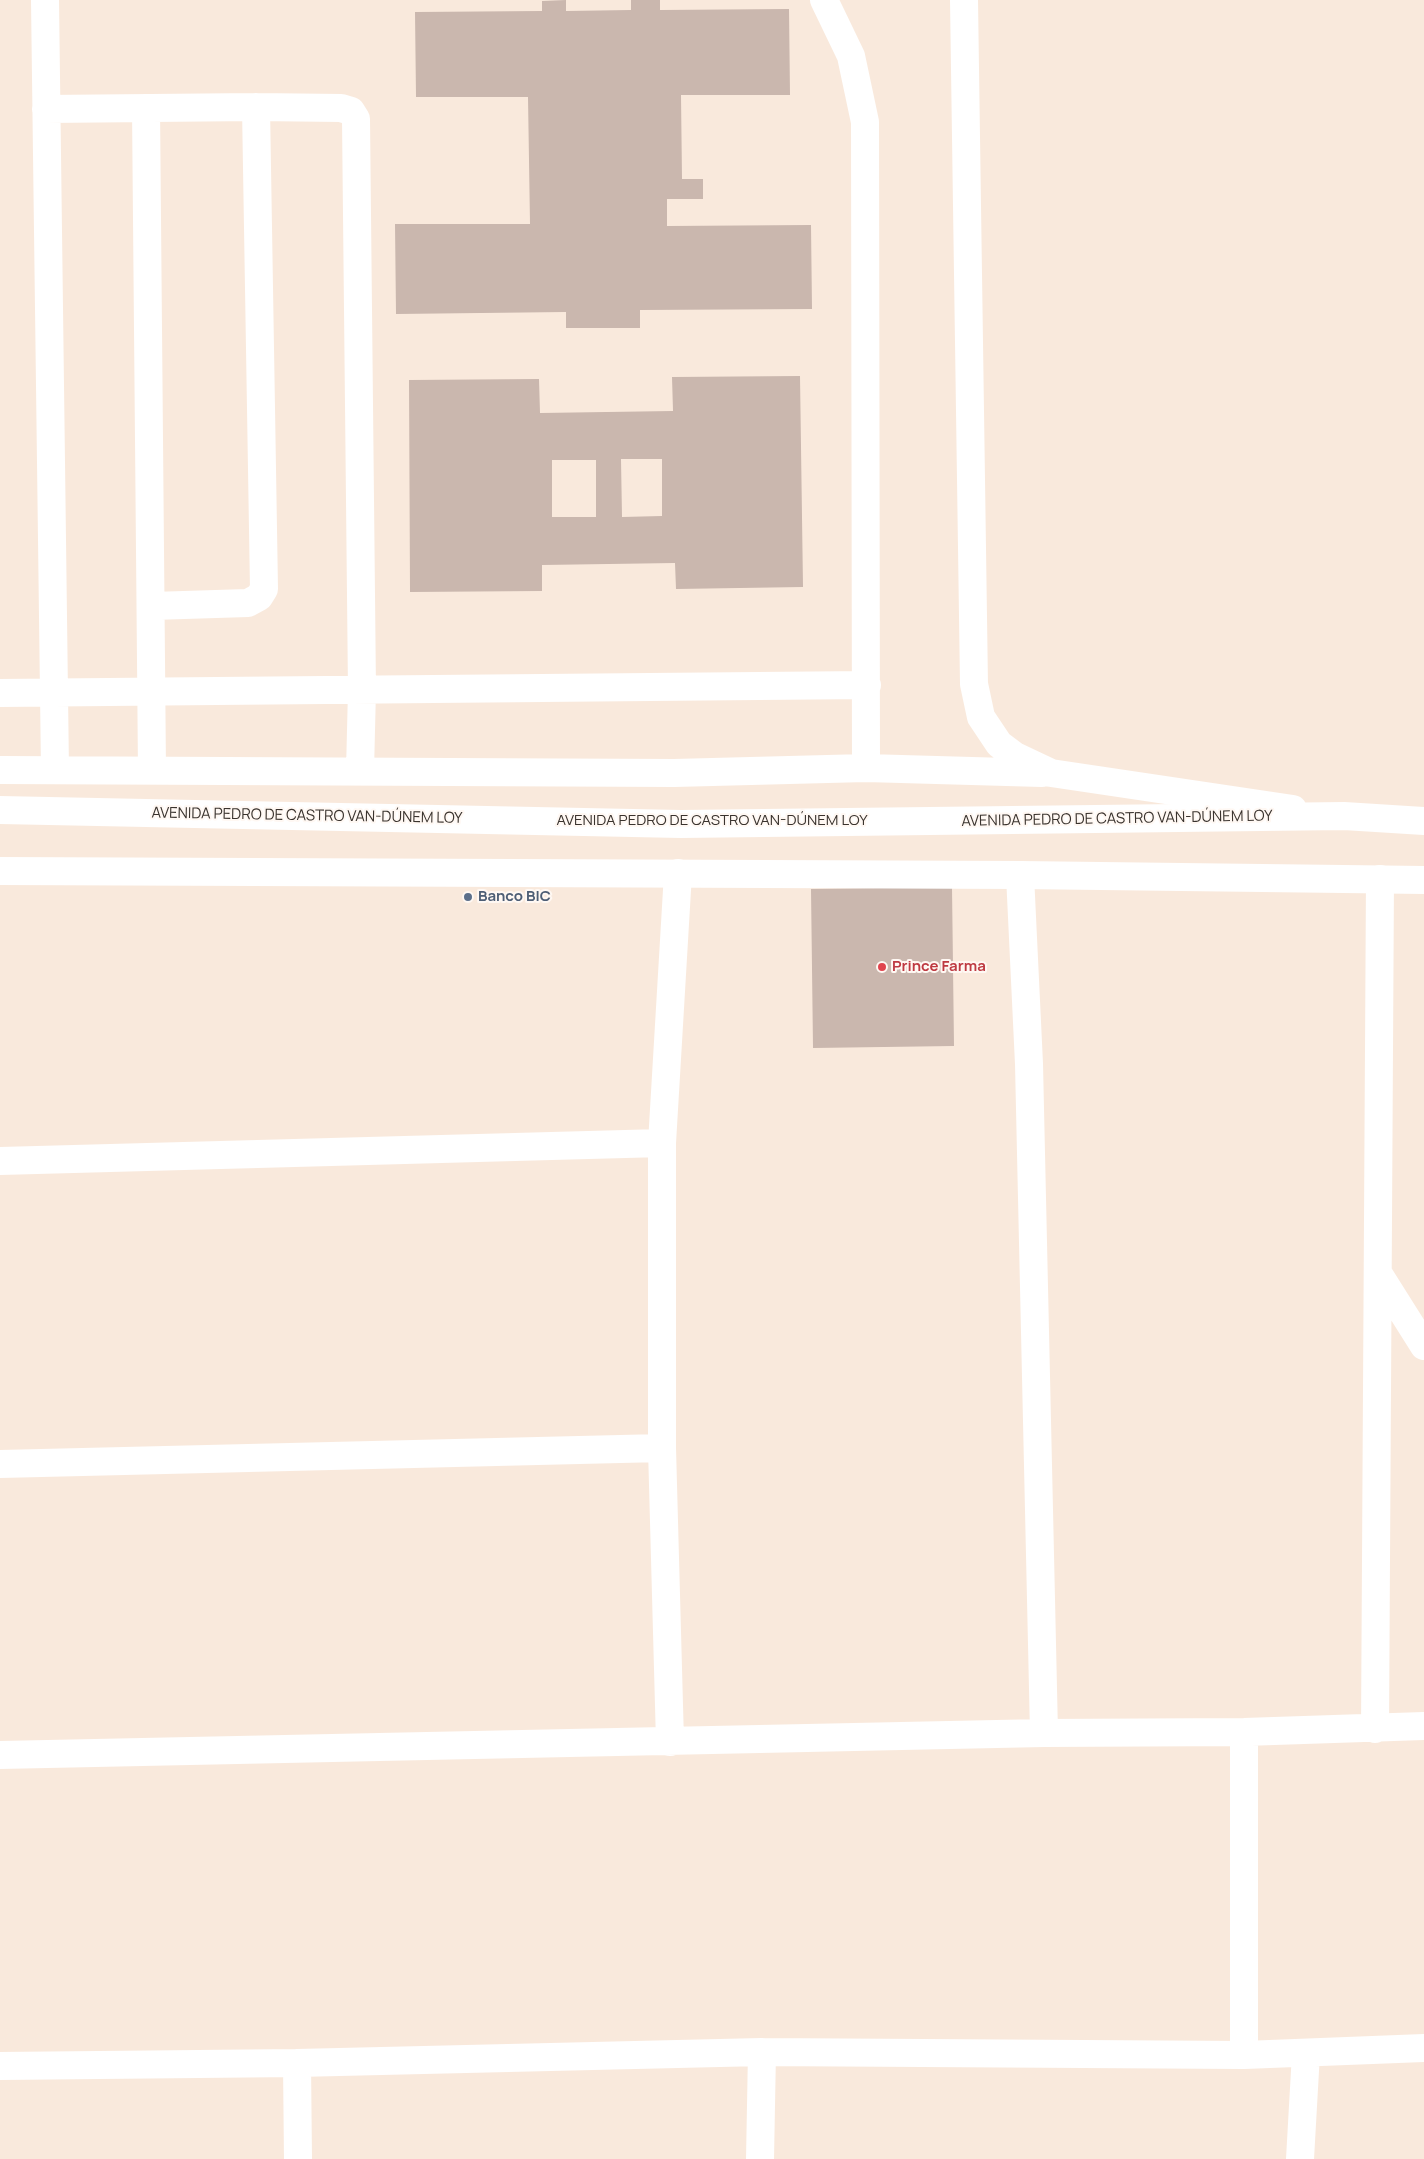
<!DOCTYPE html>
<html>
<head>
<meta charset="utf-8">
<style>
	body { margin:0 }
	canvas { display:block; background:#f9e9dc }
</style>
</head>
<body>
<canvas width="1424" height="2159"></canvas>
<script>
const ctx = document.querySelector('canvas').getContext('2d');
ctx.lineJoin = 'round';
function fill(path, color) {
  ctx.fillStyle = color;
  ctx.fill(path, 'evenodd');
}
function shape(rows) {
  const path = new Path2D();
  for (const r of rows) {
    path.moveTo(r[0], r[1]);
    for (let i = 2; i < r.length; i += 2) path.lineTo(r[i], r[i + 1]);
  }
  return path;
}
function stroke(path, color, width, dash) {
  ctx.strokeStyle = color;
  ctx.lineWidth = width;
  ctx.lineCap = dash ? 'butt' : 'round';
  ctx.setLineDash(dash || []);
  ctx.stroke(path);
}
function write(font, color, halo, rows, align = 'center') {
  ctx.font = font + ' Manrope,sans-serif';
  ctx.lineWidth = 4;
  ctx.setLineDash([]);
  ctx.textBaseline = 'middle';
  ctx.strokeStyle = halo;
  ctx.fillStyle = color;
  for (const [text, x, y, turn = 0] of rows) {
    ctx.save();
    ctx.translate(x, y);
    ctx.rotate((+turn || 0) * Math.PI / 180);
    ctx.textAlign = isNaN(turn) ? turn : align;
    if (halo) ctx.strokeText(text, 0, 0);
    ctx.fillText(text, 0, 0);
    ctx.restore();
  }
}
fill(shape([
	[566,0,566,11,631,10,631,0,660,0,660,10,789,9,790,95,681,95,682,179,703,179,703,199,667,199,667,226,811,225,812,309,640,310,640,328,566,328,566,312,396,314,395,224,530,224,528,97,416,97,415,12,542,11,542,1],
	[800,376,803,587,676,589,675,563,542,565,542,591,410,592,409,380,539,379,540,413,673,411,672,377],
	[621,459,662,459,662,516,622,517],
	[552,460,596,460,596,517,552,517],
	[952,887,954,1046,813,1048,811,889]
]), '#cab7ae');
stroke(shape([
	[45,0,55,770],
	[824,0,851,56,865,122,866,768],
	[964,0,974,684,981,717,999,744,1015,756,1051,773,1293,809],
	[146,108,152,770],
	[46,109,256,107,341,108,351,111,356,119,362,690,360,771],
	[152,606,248,603,259,597,264,589,256,107],
	[0,693,867,685],
	[0,770,674,773,866,768,1042,773],
	[1020,875,1029,1064,1044,1733],
	[0,1161,662,1143],
	[1378,1273,1424,1346],
	[0,1464,662,1448],
	[1375,1729,1380,879],
	[1244,1732,1244,2055],
	[670,1742,662,1448,662,1143,678,873],
	[0,1755,1044,1733,1244,1732,1424,1726],
	[297,2063,298,2159],
	[0,2066,297,2063,762,2052,1244,2055,1424,2048],
	[760,2159,762,2052],
	[1300,2159,1306,2053]
]), '#fff', 28);
stroke(shape([
	[0,810,681,824,1344,816,1424,821],
	[0,871,1020,875,1424,880]
]), '#fff', 28);
for (const [x, y, r, color] of [
	[468,897,5,"#5c6f8a"],
	[882,967,5,"#e0444e"]
]) {
  const dot = new Path2D();
  dot.arc(x, y, r, 0, 2 * Math.PI);
  ctx.fillStyle = color;
  ctx.fill(dot);
  stroke(dot, '#fff8f3', 2);
}
write('15px', '#3a332e', '#fff8f3', [
	["AVENIDA PEDRO DE CASTRO VAN-DÚNEM LOY",307,816,1],
	["AVENIDA PEDRO DE CASTRO VAN-DÚNEM LOY",1117,819,-1],
	["AVENIDA PEDRO DE CASTRO VAN-DÚNEM LOY",712,821]
]);
write('bold 15px', '#4e5e75', '#fff8f3', [
	["Banco BIC",478,897]
], 'left');
write('bold 15px', '#be3a42', '#fff8f3', [
	["Prince Farma",892,967]
], 'left');
</script>
</body>
</html>
